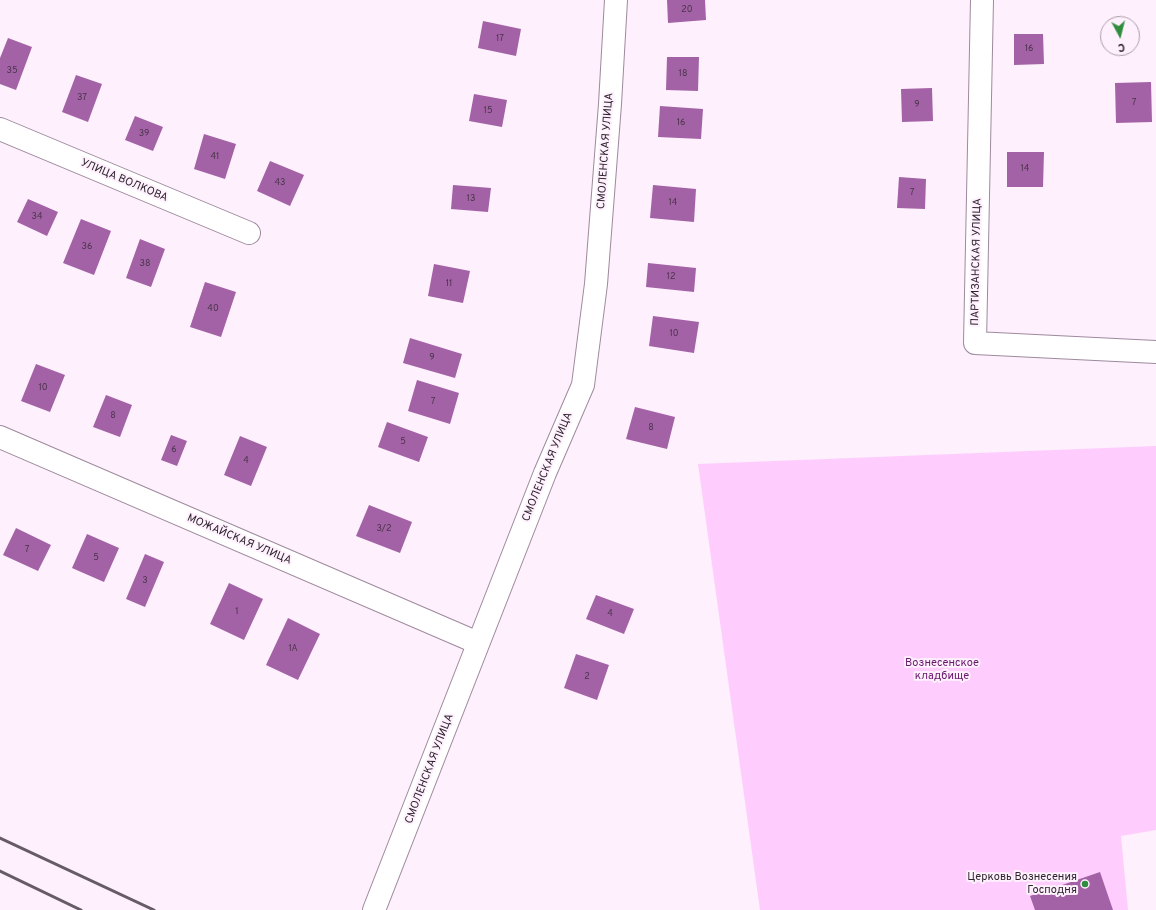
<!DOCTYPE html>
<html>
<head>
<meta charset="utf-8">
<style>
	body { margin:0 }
	#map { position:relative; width:1156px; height:910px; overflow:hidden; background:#fef0fd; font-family:Overpass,sans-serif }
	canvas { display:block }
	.north { position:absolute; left:1100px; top:16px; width:40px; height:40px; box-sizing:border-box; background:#fef0fd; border:1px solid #aa9faa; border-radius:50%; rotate:173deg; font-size:11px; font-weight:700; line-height:16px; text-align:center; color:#2d252d }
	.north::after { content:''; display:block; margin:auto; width:14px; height:18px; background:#308d3e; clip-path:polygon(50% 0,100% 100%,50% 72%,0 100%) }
</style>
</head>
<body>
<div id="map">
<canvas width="1156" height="910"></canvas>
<div class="north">С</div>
</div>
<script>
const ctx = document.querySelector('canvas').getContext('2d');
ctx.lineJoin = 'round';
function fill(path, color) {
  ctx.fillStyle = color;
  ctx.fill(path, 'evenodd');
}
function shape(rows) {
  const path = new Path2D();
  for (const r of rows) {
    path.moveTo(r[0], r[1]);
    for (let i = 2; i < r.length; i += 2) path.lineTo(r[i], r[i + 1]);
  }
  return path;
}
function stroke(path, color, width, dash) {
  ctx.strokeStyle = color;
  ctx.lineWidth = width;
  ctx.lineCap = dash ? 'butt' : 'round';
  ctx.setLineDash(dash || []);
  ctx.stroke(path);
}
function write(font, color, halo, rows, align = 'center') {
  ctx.font = font + ' Overpass,sans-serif';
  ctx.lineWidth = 4;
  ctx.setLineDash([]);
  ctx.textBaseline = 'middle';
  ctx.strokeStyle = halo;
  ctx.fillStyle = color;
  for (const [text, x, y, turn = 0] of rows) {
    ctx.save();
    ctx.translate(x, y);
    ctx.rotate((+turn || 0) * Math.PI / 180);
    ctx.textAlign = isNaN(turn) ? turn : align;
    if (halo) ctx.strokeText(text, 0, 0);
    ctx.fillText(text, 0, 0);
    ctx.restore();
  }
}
fill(shape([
	[1156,446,1156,830,1121,836,1128,910,760,910,698,464]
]), '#fecdfe');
fill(shape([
	[667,0,705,0,706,20,668,23],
	[483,21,521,29,516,56,478,48],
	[1014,34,1043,34,1044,64,1014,65],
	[8,38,32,47,16,90,0,84,0,58],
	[667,57,699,57,698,91,666,90],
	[76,75,102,84,88,122,62,112],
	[1151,82,1152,122,1116,123,1115,83],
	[932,88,933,121,902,122,901,89],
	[474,94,507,100,502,127,469,121],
	[660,106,703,109,701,139,658,137],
	[135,116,163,127,153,151,125,140],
	[204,134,236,144,225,179,194,169],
	[1007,152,1044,152,1043,187,1007,187],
	[270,161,304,175,290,206,257,191],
	[899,177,926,179,925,209,897,208],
	[453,185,491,188,488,212,451,209],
	[653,185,696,189,694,222,650,218],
	[28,199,58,212,47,236,17,222],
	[81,219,111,231,94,275,63,263],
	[140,239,165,249,151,287,126,278],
	[648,263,696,268,694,292,646,287],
	[434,264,470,271,463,303,428,296],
	[205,282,236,292,221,337,190,327],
	[653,316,699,322,694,353,649,346],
	[410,338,462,354,455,378,403,363],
	[36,364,65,375,50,412,21,401],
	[417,380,459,393,450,424,408,411],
	[106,395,132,405,120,437,93,427],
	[635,407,675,417,667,449,626,439],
	[387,422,428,437,419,462,378,447],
	[171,435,187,441,177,466,161,460],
	[240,436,267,447,251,486,224,475],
	[369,505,412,522,400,553,356,536],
	[16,528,51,545,38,571,3,555],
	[87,534,119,548,104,582,72,568],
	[145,554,164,562,145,607,126,599],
	[229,583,263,599,244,640,210,624],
	[596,595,634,609,624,634,586,619],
	[288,618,320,634,298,680,266,665],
	[576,654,609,665,597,700,564,688],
	[1100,872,1113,910,1035,910,1030,896]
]), '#a362a5');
const minor = shape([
	[982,0,975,343,1156,352],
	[0,129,249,233],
	[0,437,478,643],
	[374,910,545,473,583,385,596,284,610,104,616,0]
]);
stroke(minor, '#9e8a9e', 24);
stroke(minor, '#fff', 22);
stroke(shape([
	[0,838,154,910],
	[0,871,81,910]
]), '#665c66', 3);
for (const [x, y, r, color] of [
	[1085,884,4,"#308d3e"]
]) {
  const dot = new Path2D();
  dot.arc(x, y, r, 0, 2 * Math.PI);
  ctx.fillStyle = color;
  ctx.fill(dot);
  stroke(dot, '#fef0fd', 1.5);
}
write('9px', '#4a344b', null, [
	["20",687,10],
	["17",500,39],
	["16",1029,49],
	["35",12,71],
	["18",683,74],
	["37",82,98],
	["7",1134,103],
	["9",917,105],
	["15",488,111],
	["16",681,123],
	["39",144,134],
	["41",215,157],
	["14",1025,169],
	["43",280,183],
	["7",912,193],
	["13",471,199],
	["14",673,203],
	["34",37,217],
	["36",87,247],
	["38",145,264],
	["12",671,277],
	["11",449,284],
	["40",213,309],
	["10",674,334],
	["9",432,358],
	["10",43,388],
	["7",433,402],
	["8",113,416],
	["8",651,428],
	["5",403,442],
	["6",174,450],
	["4",246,461],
	["3/2",384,529],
	["7",27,550],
	["5",96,558],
	["3",145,581],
	["1",237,612],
	["4",610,614],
	["1А",293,649],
	["2",587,677]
]);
write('11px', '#2d252d', '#fef0fd', [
	["СМОЛЕНСКАЯ УЛИЦА",606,151,-86],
	["УЛИЦА ВОЛКОВА",124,181,23],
	["ПАРТИЗАНСКАЯ УЛИЦА",977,262,-89],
	["СМОЛЕНСКАЯ УЛИЦА",548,467,-68],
	["МОЖАЙСКАЯ УЛИЦА",239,540,23],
	["СМОЛЕНСКАЯ УЛИЦА",430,769,-69]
]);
write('11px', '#69166d', '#fef0fd', [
	["Вознесенское",942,664],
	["кладбище",942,677]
]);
write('11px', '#2d252d', '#fef0fd', [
	["Церковь Вознесения",1077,878],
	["Господня",1077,891]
], 'right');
</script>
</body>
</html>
